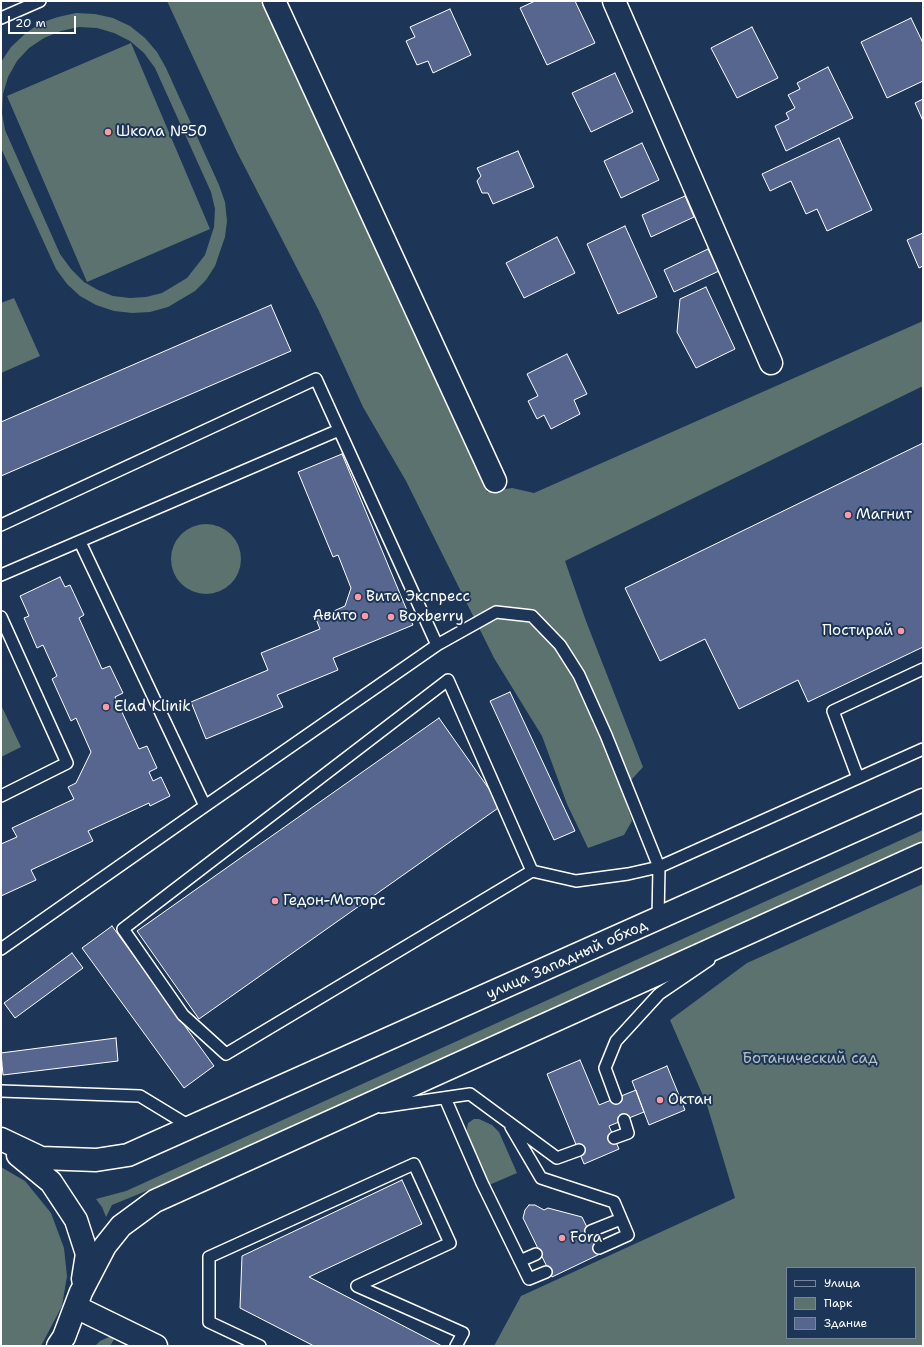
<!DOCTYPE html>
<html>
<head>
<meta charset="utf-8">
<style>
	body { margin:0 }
	#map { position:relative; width:924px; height:1347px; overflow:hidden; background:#1d3557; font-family:"Shantell Sans",sans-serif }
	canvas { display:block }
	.frame { position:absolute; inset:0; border:2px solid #fff; pointer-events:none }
	.legend { position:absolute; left:786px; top:1267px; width:130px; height:72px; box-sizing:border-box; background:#1d3557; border:1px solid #77869a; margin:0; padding:5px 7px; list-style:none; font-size:12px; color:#fff }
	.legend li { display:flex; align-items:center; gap:8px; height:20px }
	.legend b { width:20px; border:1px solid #77869a }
	.scale { position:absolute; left:8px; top:16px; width:68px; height:18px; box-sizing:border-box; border:2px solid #fff; border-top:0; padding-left:5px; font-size:12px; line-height:14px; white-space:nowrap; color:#fff; -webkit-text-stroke:3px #1d3557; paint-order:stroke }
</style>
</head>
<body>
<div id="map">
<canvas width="924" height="1347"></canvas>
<div class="frame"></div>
<ul class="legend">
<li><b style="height:5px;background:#1d3557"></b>Улица</li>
<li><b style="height:11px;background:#5c726e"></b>Парк</li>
<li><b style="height:11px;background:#56668e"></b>Здание</li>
</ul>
<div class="scale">20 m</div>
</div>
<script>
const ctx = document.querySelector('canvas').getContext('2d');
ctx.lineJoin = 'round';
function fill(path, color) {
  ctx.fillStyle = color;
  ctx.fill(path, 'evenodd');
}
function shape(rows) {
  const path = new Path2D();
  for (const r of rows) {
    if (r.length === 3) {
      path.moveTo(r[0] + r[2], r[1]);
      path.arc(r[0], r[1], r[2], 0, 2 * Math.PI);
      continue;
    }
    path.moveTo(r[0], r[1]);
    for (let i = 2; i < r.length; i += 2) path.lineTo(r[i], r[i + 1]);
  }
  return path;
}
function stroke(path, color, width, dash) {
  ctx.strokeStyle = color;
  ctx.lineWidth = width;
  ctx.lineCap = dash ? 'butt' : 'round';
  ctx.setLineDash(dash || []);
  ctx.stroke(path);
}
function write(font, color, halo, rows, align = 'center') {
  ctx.font = font + ' "Shantell Sans",sans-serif';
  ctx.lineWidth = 4;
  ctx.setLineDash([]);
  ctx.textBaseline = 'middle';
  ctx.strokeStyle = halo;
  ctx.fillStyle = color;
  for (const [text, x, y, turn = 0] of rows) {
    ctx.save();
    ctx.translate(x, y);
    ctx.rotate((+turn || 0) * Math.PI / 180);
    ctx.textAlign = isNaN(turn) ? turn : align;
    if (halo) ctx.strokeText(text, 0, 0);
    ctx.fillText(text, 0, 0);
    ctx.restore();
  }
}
fill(shape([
	[167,1,261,1,487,492,512,488,534,493,923,321,923,386,565,561,586,621,643,767,622,790,632,821,624,835,588,848,567,804,542,736,494,658,406,481,363,407,319,311,237,152],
	[76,13,95,14,113,18,130,26,145,38,157,52,166,68,219,185,225,202,227,221,225,237,215,266,206,280,195,291,168,307,150,312,132,313,114,311,96,305,80,296,67,284,56,269,1,148,1,62,11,47,25,34,40,23,58,17],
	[79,27,97,28,114,33,130,41,144,53,155,68,211,192,215,209,214,227,205,255,187,278,162,293,146,297,130,298,113,296,98,290,84,282,71,269,60,254,5,130,2,113,3,94,8,77,17,61,29,48,44,38,61,31],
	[131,43,210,229,87,282,7,96],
	[14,298,40,356,1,373,1,303],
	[206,559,35],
	[1,705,21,747,1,757],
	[923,830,923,842,217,1162,112,1205,106,1217,102,1207,96,1199,126,1191],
	[923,884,923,1346,494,1346,521,1296,735,1198,707,1105,670,1020,747,963],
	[787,1268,915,1268,915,1338,787,1338],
	[474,1119,479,1119,492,1125,499,1132,517,1173,489,1185,466,1134,468,1123],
	[1,1167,25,1181,51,1213,64,1248,67,1276,62,1306,41,1346,1,1346],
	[118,1333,110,1346,95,1346,100,1341]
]), '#5c726e');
const building = shape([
	[535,1,575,1,595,43,547,65,520,8,535,1],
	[450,9,471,55,433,73,428,61,417,65,406,41,415,37,410,27,450,9],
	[911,18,923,43,923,81,887,98,861,42,911,18],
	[752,27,778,78,737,98,711,48,752,27],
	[828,67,853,118,786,151,775,126,789,119,786,113,795,108,788,95,800,89,797,83,828,67],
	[615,73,633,112,591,132,572,93,615,73],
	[923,99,923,121,915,103,923,99],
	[839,138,872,210,827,231,817,209,806,214,791,181,770,191,762,174,839,138],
	[642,143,659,180,621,198,604,161,642,143],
	[518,151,534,187,493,204,488,193,482,193,477,181,481,176,477,168,518,151],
	[685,196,694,217,651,237,642,215,685,196],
	[625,226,657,297,618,314,587,244,625,226],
	[923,233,923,266,919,268,907,240,923,233],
	[557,237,575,273,524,298,506,263,557,237],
	[708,249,719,271,674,292,664,270,708,249],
	[706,287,735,349,696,368,677,332,680,299,706,287],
	[271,305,291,351,1,476,1,422,271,305],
	[567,354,587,394,574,400,580,414,551,429,544,415,537,419,528,401,538,396,527,374,567,354],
	[923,443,923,647,808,702,798,680,739,709,705,639,660,661,625,588,923,443],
	[342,454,413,625,333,658,338,670,277,695,283,707,206,739,191,702,268,670,261,653,320,629,316,619,345,606,351,588,338,555,333,557,298,472,342,454],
	[60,577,65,587,70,585,84,615,79,618,102,669,110,666,123,693,115,697,139,749,147,746,157,768,149,772,153,781,161,777,170,796,150,806,149,803,88,831,93,841,31,870,36,880,1,896,1,844,17,837,12,828,74,799,68,787,76,783,91,752,76,718,71,721,52,679,57,676,43,645,37,648,24,618,29,616,20,596,60,577],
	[510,692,575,831,554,840,490,701,510,692],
	[439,718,501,806,199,1019,137,931,439,718],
	[112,926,214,1066,184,1088,82,948,112,926],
	[72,953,83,968,15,1018,4,1003,72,953],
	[116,1038,118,1061,3,1075,1,1053,116,1038],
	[580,1060,599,1105,636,1090,644,1112,609,1126,619,1149,584,1164,547,1074,580,1060],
	[667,1066,685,1110,649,1125,632,1081,667,1066],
	[402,1180,422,1224,309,1277,442,1346,314,1346,240,1308,242,1256,402,1180],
	[529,1205,535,1205,544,1210,548,1208,582,1217,600,1254,552,1277,523,1218,525,1210,529,1205]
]);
fill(building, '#56668e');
stroke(building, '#fff', 1);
const service = shape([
	[1,18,40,1],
	[1,525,316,379,437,645],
	[1,575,339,430],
	[1,617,67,763,1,796],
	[858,778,833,711,923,669],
	[205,806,437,645,496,612,532,616,560,645,579,675,606,735,659,867,658,919],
	[532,871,448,680,123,929,183,1015,226,1054,532,871,576,881,628,874,659,867,923,749],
	[1,949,205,806,80,542],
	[1,1091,140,1096,191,1127],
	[445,1098,482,1183,529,1279,546,1272],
	[616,1098,605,1068,616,1041,659,994,709,960],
	[381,1107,470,1094,557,1158,579,1150],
	[511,1127,541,1178,614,1202,628,1235,599,1248],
	[614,1138,628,1133,624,1120],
	[591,1231,621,1219],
	[520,1261,536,1254],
	[260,1346,209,1322,209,1257,414,1164,450,1243,357,1286,463,1333,456,1346]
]);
const minor = shape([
	[274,1,495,481],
	[614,1,771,363],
	[76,1307,156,1346]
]);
const secondary = shape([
	[1,1139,41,1158,96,1160,128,1155,923,800],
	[18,1155,51,1182,76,1220,87,1254,83,1279],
	[58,1346,64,1337,81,1292,105,1246,121,1226,155,1201,923,854]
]);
stroke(service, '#fff', 14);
stroke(minor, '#fff', 25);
stroke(secondary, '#fff', 25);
stroke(service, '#1d3557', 11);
stroke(minor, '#1d3557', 22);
stroke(secondary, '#1d3557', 22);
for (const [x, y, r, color] of [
	[108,132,4,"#ff9aa2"],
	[848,515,4,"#ff9aa2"],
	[358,597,4,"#ff9aa2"],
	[365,616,4,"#ff9aa2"],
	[391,617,4,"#ff9aa2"],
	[901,631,4,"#ff9aa2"],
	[106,707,4,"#ff9aa2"],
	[275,901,4,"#ff9aa2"],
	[660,1100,4,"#ff9aa2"],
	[562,1238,4,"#ff9aa2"]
]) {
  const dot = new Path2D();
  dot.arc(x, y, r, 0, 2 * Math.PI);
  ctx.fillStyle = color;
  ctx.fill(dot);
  stroke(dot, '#1d3557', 1.5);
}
write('15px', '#fff', '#1d3557', [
	["Школа №50",116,132],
	["Магнит",856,515],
	["Вита Экспресс",366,597],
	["Авито",357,616,"right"],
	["Boxberry",399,617],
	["Постирай",893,631,"right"],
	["Elad Klinik",114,707],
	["Гедон-Моторс",283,901],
	["Октан",668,1100],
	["Fora",570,1238]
], 'left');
write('15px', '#fff', '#1d3557', [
	["улица Западный обход",567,960,-24]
]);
write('15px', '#b6c0be', '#1d3557', [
	["Ботанический сад",810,1059]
]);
</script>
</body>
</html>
